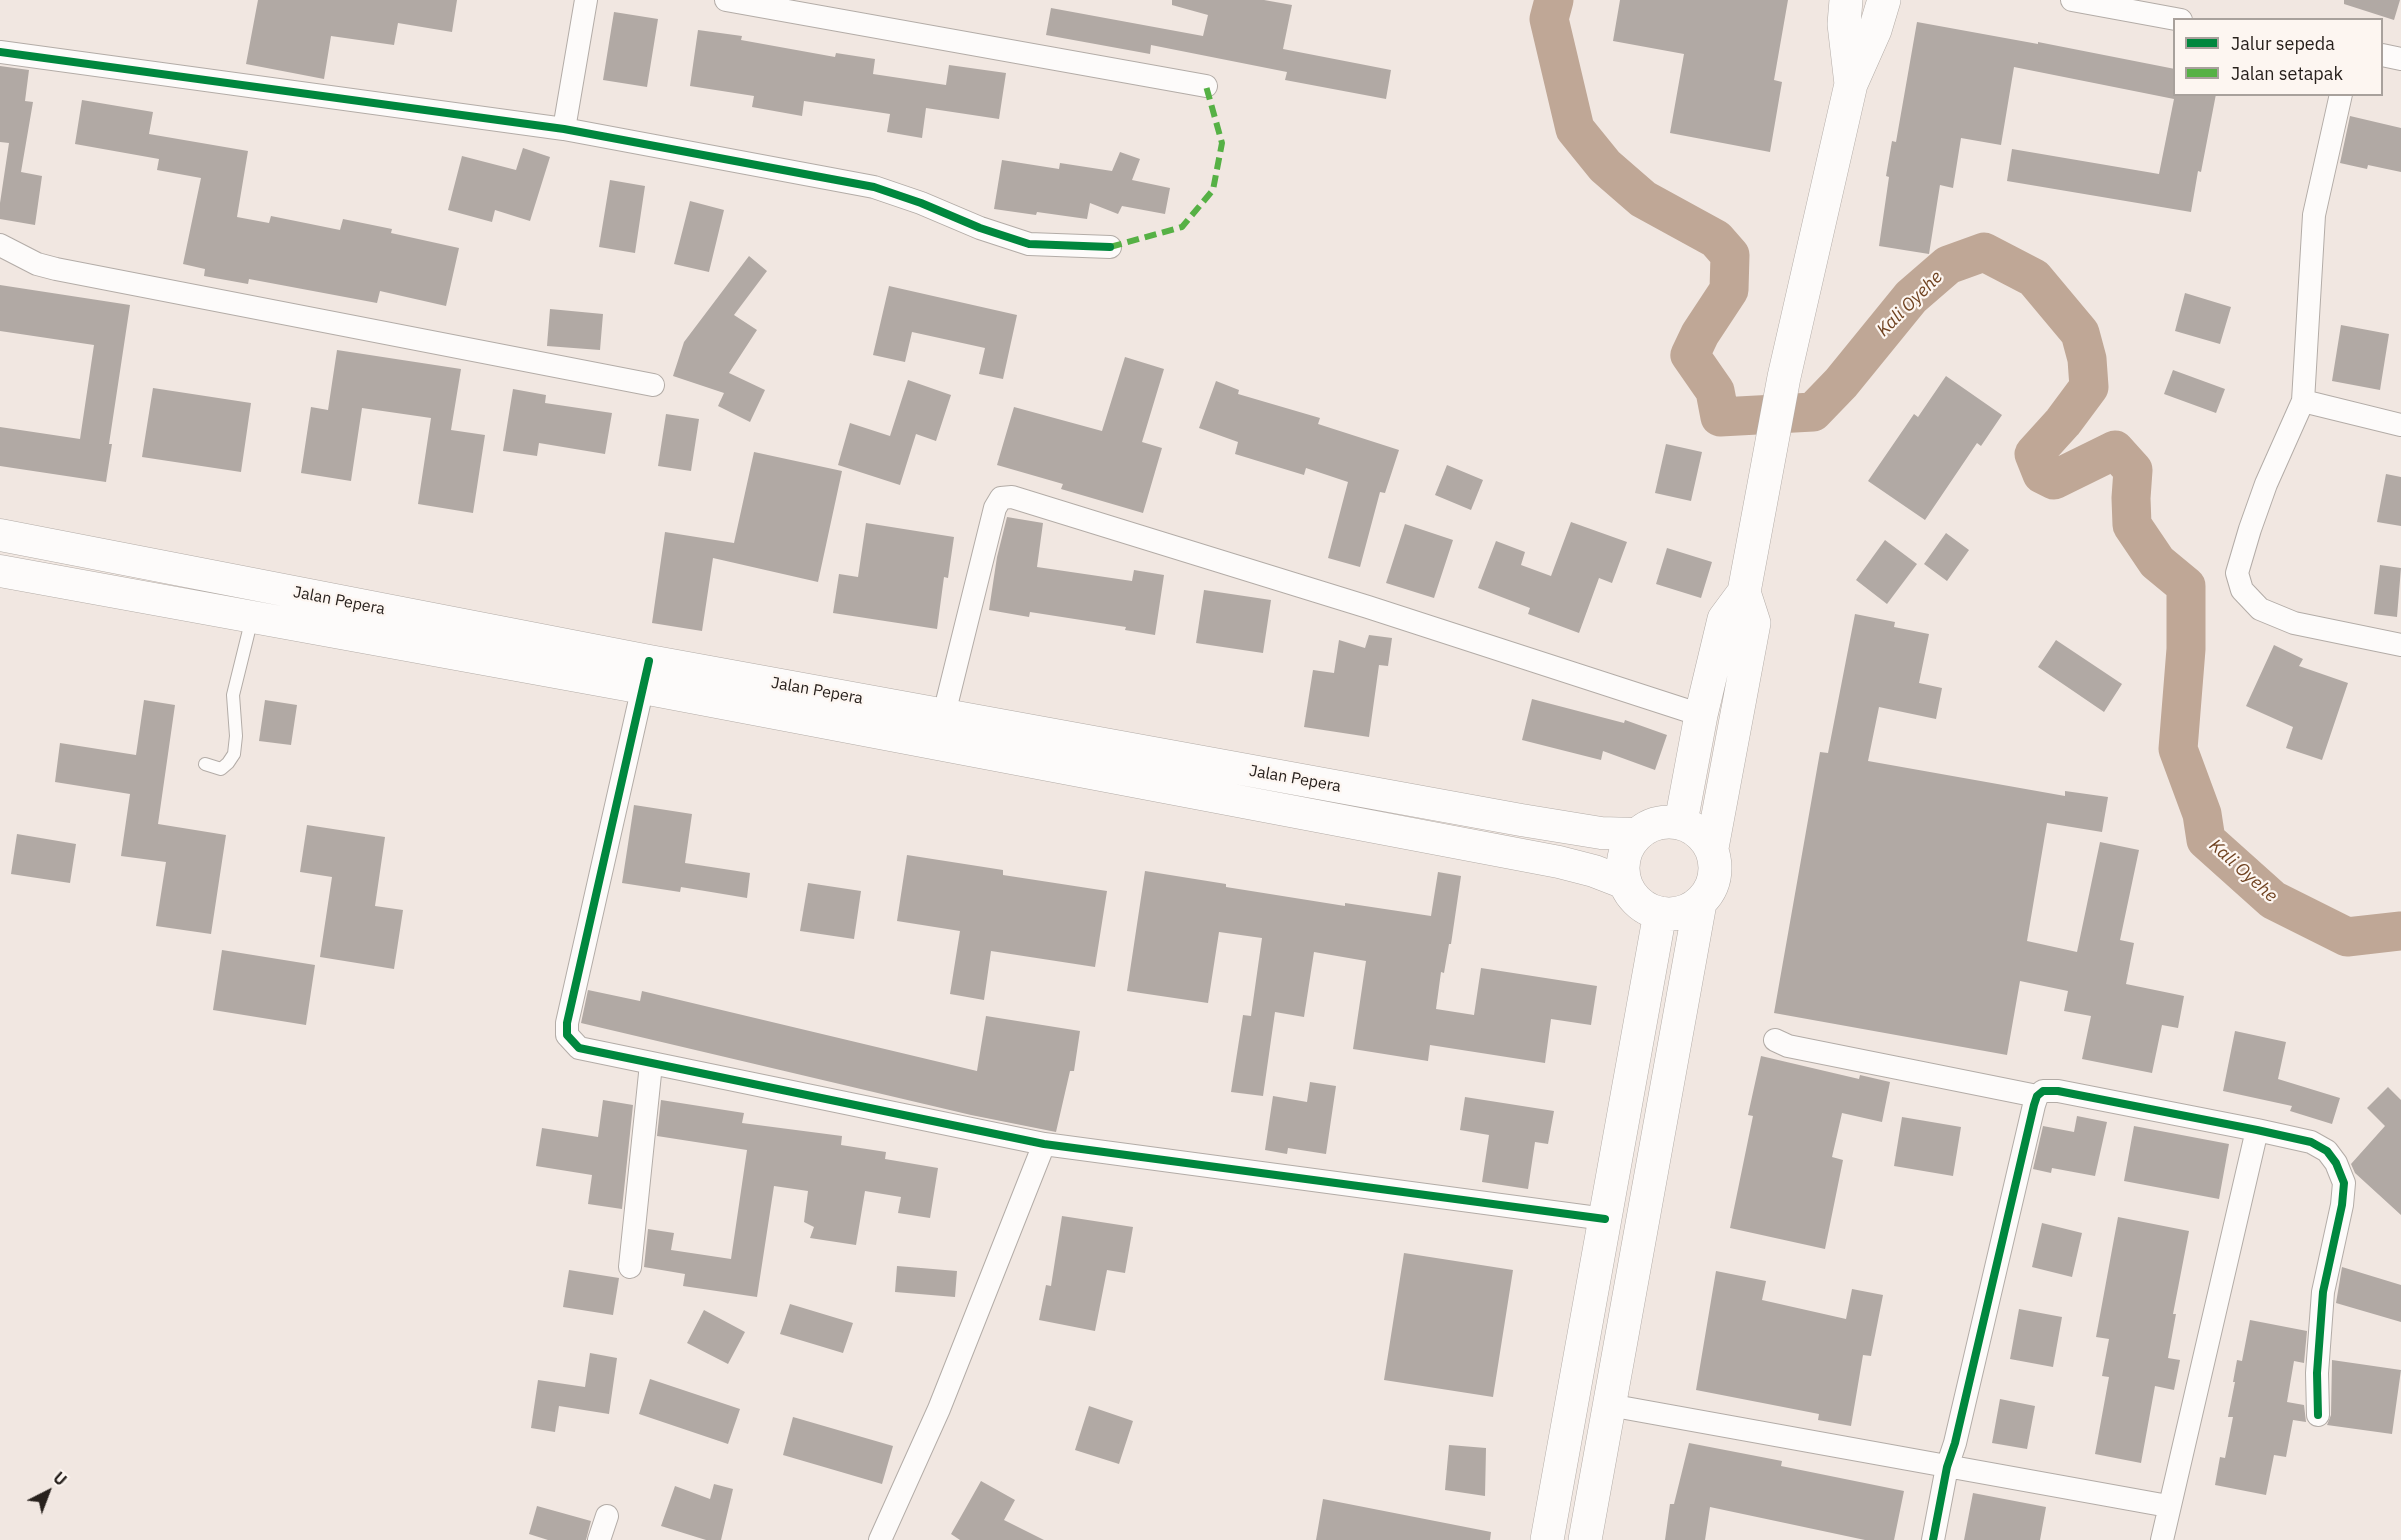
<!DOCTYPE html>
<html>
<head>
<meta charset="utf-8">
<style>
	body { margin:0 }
	#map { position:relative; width:2401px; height:1540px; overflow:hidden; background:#f1e7e1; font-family:"IBM Plex Sans",sans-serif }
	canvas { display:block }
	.legend { position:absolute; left:2173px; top:18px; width:210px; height:78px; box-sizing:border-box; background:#fdf6f1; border:2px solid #a8a19c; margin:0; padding:8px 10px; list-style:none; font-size:18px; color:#28211d }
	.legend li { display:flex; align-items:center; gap:12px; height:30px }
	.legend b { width:30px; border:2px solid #a8a19c }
	.north { position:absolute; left:18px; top:1462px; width:60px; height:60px; -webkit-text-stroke:4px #fdf6f1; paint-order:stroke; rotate:42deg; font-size:16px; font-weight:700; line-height:24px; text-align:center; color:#28211d }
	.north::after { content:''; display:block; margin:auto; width:21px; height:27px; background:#28211d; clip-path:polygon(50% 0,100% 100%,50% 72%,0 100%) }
</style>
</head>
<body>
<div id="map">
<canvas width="2401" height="1540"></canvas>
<ul class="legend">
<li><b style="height:8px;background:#00873e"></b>Jalur sepeda</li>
<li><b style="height:8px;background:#56b145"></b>Jalan setapak</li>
</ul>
<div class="north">U</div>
</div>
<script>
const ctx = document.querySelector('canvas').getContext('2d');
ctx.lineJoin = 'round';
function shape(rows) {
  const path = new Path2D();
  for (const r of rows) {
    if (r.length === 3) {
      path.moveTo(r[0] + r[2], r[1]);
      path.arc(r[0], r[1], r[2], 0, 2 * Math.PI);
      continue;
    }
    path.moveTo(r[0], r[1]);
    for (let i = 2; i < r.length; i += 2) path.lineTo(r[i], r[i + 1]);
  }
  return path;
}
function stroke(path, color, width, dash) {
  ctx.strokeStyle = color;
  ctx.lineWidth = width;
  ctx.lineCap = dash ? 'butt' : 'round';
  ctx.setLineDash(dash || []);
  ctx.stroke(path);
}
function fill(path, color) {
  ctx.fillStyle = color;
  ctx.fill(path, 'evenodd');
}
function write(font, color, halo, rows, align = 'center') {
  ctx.font = font + ' "IBM Plex Sans",sans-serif';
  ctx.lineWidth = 4.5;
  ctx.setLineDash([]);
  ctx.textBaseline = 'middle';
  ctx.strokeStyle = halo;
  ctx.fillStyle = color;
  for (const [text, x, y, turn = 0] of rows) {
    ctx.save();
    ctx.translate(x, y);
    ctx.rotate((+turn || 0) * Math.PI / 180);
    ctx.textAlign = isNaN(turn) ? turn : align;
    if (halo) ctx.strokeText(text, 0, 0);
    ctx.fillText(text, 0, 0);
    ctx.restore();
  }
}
stroke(shape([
	[1554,0,1549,19,1575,129,1605,166,1643,199,1716,239,1730,255,1729,290,1700,334,1690,355,1715,391,1720,417,1813,412,1841,383,1911,297,1948,265,1984,252,2034,278,2080,333,2087,359,2089,387,2063,422,2034,454,2042,474,2054,480,2115,450,2133,470,2131,498,2132,525,2157,562,2186,586,2186,649,2178,749,2202,814,2206,840,2273,900,2347,937,2401,931]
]), '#bfa796', 39);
fill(shape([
	[258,0,457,0,452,32,398,23,394,45,331,36,324,79,246,64],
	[1172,0,1264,0,1292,5,1283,49,1391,70,1386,99,1285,80,1287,72,1151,45,1150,54,1046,35,1051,8,1203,36,1208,15,1172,5],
	[1620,0,1788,0,1774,80,1782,82,1770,152,1670,133,1684,54,1613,41],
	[2344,0,2400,0,2394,20,2344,4],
	[614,12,658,19,647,87,603,80],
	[1917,22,2038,44,2038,42,2175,69,2175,95,2216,94,2201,172,2198,171,2191,212,2007,181,2012,149,2159,174,2174,99,2014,67,2001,145,1961,138,1953,188,1940,185,1929,254,1879,246,1889,177,1886,176,1892,141,1896,142],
	[698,30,742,36,741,40,835,57,836,53,875,59,873,74,946,85,949,65,1006,73,999,119,926,108,922,138,887,132,890,114,804,101,802,116,752,107,754,96,690,86],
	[0,66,29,70,25,101,33,102,21,172,42,176,35,225,0,219,0,203,9,143,0,142],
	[82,100,153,112,149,134,248,151,237,217,269,223,271,216,340,230,343,219,392,229,391,233,459,248,446,306,380,291,377,303,249,279,248,284,204,276,205,269,183,264,201,178,157,170,159,159,75,144],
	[2350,116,2401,128,2401,172,2368,165,2367,169,2340,163],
	[523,148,550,157,530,221,495,210,492,222,448,210,462,156,516,170],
	[1120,152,1140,159,1132,180,1170,188,1165,214,1122,206,1118,214,1090,203,1087,219,1037,212,1036,215,994,209,1002,160,1059,169,1060,163,1112,171],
	[610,180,645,186,635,253,599,247],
	[690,201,724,210,709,272,674,264],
	[749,256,767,271,734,315,757,330,729,373,765,390,750,422,718,406,724,393,673,376,684,342],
	[0,285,130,305,109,444,112,444,106,482,0,466,0,427,80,439,94,345,0,331],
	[889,286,1017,315,1003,379,979,374,985,348,912,332,905,362,873,355],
	[2185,293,2231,307,2220,344,2175,331],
	[550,309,603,314,600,350,547,346],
	[2341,325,2389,334,2380,390,2332,381],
	[337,350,461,369,451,430,485,435,473,513,418,504,431,418,362,408,351,481,301,473,311,407,328,410],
	[1125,357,1164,369,1142,442,1162,448,1143,513,1061,489,1063,484,997,465,1014,407,1102,431],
	[2173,370,2225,389,2216,413,2164,394],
	[1946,376,2002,415,1981,446,1977,443,1925,520,1868,481,1914,414,1918,417],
	[908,380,951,395,936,441,916,434,900,485,838,465,850,423,890,436],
	[1216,381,1239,390,1238,394,1320,418,1318,424,1399,450,1385,493,1380,492,1360,567,1328,558,1348,482,1306,468,1304,475,1235,454,1238,442,1199,428],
	[153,388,251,403,241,472,142,457],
	[513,389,546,395,545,403,612,413,605,454,539,443,537,456,503,451],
	[666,414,699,419,691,471,658,466],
	[1666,444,1702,452,1691,501,1655,493],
	[754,452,842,471,818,582,713,558,702,631,652,623,665,532,734,543],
	[1447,465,1483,480,1471,510,1435,495],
	[2386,474,2401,477,2401,526,2377,522],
	[1007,517,1043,523,1037,567,1132,581,1134,570,1164,575,1155,635,1125,630,1126,627,1030,612,1029,617,989,610,997,557],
	[1571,522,1627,542,1612,583,1599,578,1579,633,1528,614,1530,608,1478,588,1496,541,1525,552,1521,565,1551,576],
	[866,523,954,537,948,578,944,577,937,629,833,613,839,574,858,577],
	[1405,524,1453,540,1434,598,1386,583],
	[1946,533,1969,550,1947,581,1924,564],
	[1885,540,1917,564,1887,604,1856,580],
	[1667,548,1712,562,1701,598,1656,584],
	[2380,565,2401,568,2397,617,2374,614],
	[1204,590,1271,600,1263,653,1196,643],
	[1855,614,1895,622,1894,627,1929,634,1919,683,1942,688,1936,719,1879,707,1868,761,2065,796,2065,791,2108,797,2102,832,2047,823,2027,941,2077,952,2100,842,2139,850,2120,940,2134,943,2126,984,2184,996,2178,1028,2162,1025,2152,1073,2082,1059,2091,1016,2064,1011,2068,991,2020,981,2007,1055,1774,1013,1820,752,1828,753],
	[1369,635,1392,638,1388,666,1379,665,1369,737,1304,727,1313,670,1334,673,1339,640,1365,648],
	[2056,640,2122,684,2104,712,2038,667],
	[2274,645,2303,659,2299,666,2348,683,2322,760,2286,748,2293,727,2246,706],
	[1532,699,1624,723,1625,720,1667,735,1655,770,1603,751,1601,760,1522,740],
	[144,700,175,705,158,824,226,835,211,934,156,926,166,862,121,856,130,794,55,782,60,743,136,755],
	[265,700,297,705,291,745,259,741],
	[634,805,692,814,685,863,750,873,747,898,681,887,680,892,622,883],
	[307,825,385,837,375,906,403,910,394,969,320,957,332,877,300,872],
	[17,834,76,844,70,883,11,874],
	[907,855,1003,870,1003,875,1107,891,1095,967,991,951,984,1000,950,994,960,931,897,921],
	[1145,871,1226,884,1226,887,1345,906,1345,903,1431,916,1438,872,1461,876,1451,944,1449,944,1444,973,1441,972,1436,1009,1474,1015,1481,968,1597,986,1591,1025,1551,1019,1545,1063,1430,1045,1428,1061,1353,1049,1366,961,1314,952,1304,1017,1275,1012,1263,1096,1231,1092,1243,1015,1251,1016,1262,938,1219,932,1208,1003,1127,991],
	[808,883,861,891,854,939,800,931],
	[222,950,315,965,306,1025,213,1010],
	[588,990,640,1001,642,991,977,1071,986,1016,1080,1031,1074,1071,1070,1071,1056,1132,971,1115,581,1023],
	[2235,1031,2286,1042,2278,1079,2340,1098,2332,1124,2290,1111,2292,1106,2223,1091],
	[1761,1056,1859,1079,1860,1075,1890,1082,1882,1122,1842,1113,1832,1157,1843,1160,1825,1249,1730,1228,1753,1116,1748,1115],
	[1310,1082,1336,1086,1326,1154,1288,1148,1287,1154,1265,1150,1273,1096,1307,1102],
	[2388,1087,2401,1100,2401,1215,2355,1173,2351,1164,2385,1126,2367,1108],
	[1465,1097,1554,1111,1548,1144,1535,1142,1528,1189,1482,1182,1489,1135,1460,1130],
	[603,1100,633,1105,622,1209,588,1204,592,1175,536,1166,542,1128,598,1137],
	[661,1100,744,1113,742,1123,842,1136,841,1145,886,1152,885,1159,938,1168,930,1218,898,1213,901,1197,865,1191,856,1245,810,1238,814,1227,804,1222,808,1191,774,1186,757,1297,683,1286,685,1274,644,1267,648,1229,674,1233,671,1250,731,1259,747,1150,657,1136],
	[2077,1116,2107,1122,2095,1176,2052,1168,2051,1173,2033,1169,2043,1126,2074,1132],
	[1902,1117,1961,1127,1953,1176,1894,1166],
	[2134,1126,2229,1144,2219,1199,2124,1181],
	[1062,1216,1133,1227,1125,1273,1107,1270,1095,1331,1039,1320,1046,1285,1051,1286],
	[2118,1217,2189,1231,2173,1314,2176,1314,2168,1358,2180,1360,2174,1390,2155,1386,2141,1463,2095,1454,2109,1377,2102,1376,2109,1339,2096,1337],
	[2042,1223,2082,1233,2072,1277,2032,1267],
	[1404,1253,1513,1270,1493,1397,1384,1380],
	[897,1266,957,1271,955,1297,895,1292],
	[2342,1267,2401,1285,2401,1322,2336,1303],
	[569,1270,619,1278,613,1315,563,1307],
	[1716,1271,1766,1281,1762,1300,1846,1319,1852,1289,1883,1295,1871,1356,1863,1355,1851,1426,1818,1420,1819,1414,1696,1390],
	[790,1304,853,1323,843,1353,780,1334],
	[2019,1309,2062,1317,2053,1367,2010,1359],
	[704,1310,745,1332,728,1364,687,1343],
	[2250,1320,2307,1331,2304,1363,2294,1361,2287,1402,2304,1405,2306,1422,2293,1420,2286,1457,2274,1455,2266,1495,2215,1485,2220,1457,2225,1458,2233,1417,2228,1417,2235,1382,2233,1382,2237,1360,2242,1361],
	[590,1353,617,1358,609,1414,559,1406,555,1432,531,1428,538,1380,585,1387],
	[2332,1360,2401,1370,2392,1434,2327,1425,2331,1415],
	[650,1379,740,1409,728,1444,639,1414],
	[2000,1399,2035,1406,2027,1449,1992,1443],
	[1089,1406,1133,1421,1119,1464,1075,1450],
	[793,1417,893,1446,882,1484,783,1455],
	[1689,1443,1782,1461,1781,1466,1904,1491,1894,1540,1865,1540,1710,1507,1705,1540,1665,1540,1670,1504,1674,1504],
	[1449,1445,1486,1448,1485,1496,1445,1490],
	[981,1481,1015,1500,1004,1520,1044,1540,960,1540,951,1534],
	[714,1484,733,1489,721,1540,706,1540,661,1526,675,1486,710,1499],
	[1973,1493,2046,1507,2040,1540,1964,1540],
	[1323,1499,1491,1532,1490,1540,1316,1540],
	[537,1506,591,1521,586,1540,548,1540,529,1534]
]), '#b1a9a4');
const lane = shape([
	[205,764,221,769,228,763,234,754,236,736,233,695,252,618]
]);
const street = shape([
	[726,0,1206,86],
	[2072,0,2181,20],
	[0,52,564,129,874,187,921,203,980,228,1029,244,1110,247],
	[2382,55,2401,59],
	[2341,94,2314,215,2303,401,2266,484,2250,529,2237,573,2242,590,2260,609,2294,623,2401,645],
	[564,129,586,0],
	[0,245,37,264,56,269,653,385],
	[2303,401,2401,425],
	[646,673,567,1023,567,1035,579,1048,1044,1144,1605,1219],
	[944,714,995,508,1001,498,1012,497,1368,607,1701,715],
	[1775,1040,1788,1046,2037,1096],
	[630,1267,651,1064],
	[1609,1405,2168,1506],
	[599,1540,607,1516],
	[880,1540,939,1409,1044,1144],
	[1933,1540,1947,1467,1955,1443,2034,1105,2037,1096,2043,1091,2058,1091,2257,1130,2311,1142,2327,1151,2336,1163,2344,1183,2342,1205,2323,1292,2317,1373,2318,1415],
	[2162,1540,2257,1130]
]);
const secondary = shape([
	[0,535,649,661,1521,820,1601,833,1636,834],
	[0,571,643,688,1559,862,1594,871,1625,883]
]);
const primary = shape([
	[1846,0,1844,24,1851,84],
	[1669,868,46],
	[1681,822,1701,715,1724,619,1744,592,1784,377,1851,84,1875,30,1884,0],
	[1712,848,1754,623,1744,592],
	[1547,1540,1660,913],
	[1585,1540,1700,903]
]);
stroke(lane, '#b3aca7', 14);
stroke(street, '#b3aca7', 24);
stroke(secondary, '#b3aca7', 33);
stroke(primary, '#b3aca7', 34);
stroke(lane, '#fdfbfa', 12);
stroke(street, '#fdfbfa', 22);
stroke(secondary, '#fdfbfa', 32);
stroke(primary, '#fdfbfa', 33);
stroke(shape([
	[1110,247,1182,227,1213,190,1222,143,1206,86]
]), '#56b145', 6, [12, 6]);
stroke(shape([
	[0,52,564,129,874,187,921,203,980,228,1029,244,1110,247],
	[649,661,567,1023,567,1035,579,1048,1044,1144,1605,1219],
	[1933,1540,1947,1467,1955,1443,2034,1105,2037,1096,2043,1091,2058,1091,2257,1130,2311,1142,2327,1151,2336,1163,2344,1183,2342,1205,2323,1292,2317,1373,2318,1415]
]), '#00873e', 8);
write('16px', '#28211d', '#fdf6f1', [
	["Jalan Pepera",339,601,11],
	["Jalan Pepera",817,691,10],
	["Jalan Pepera",1295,779,10]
]);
write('italic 18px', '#704321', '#fdf6f1', [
	["Kali Oyehe",1910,304,-45],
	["Kali Oyehe",2243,871,42]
]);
</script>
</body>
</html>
